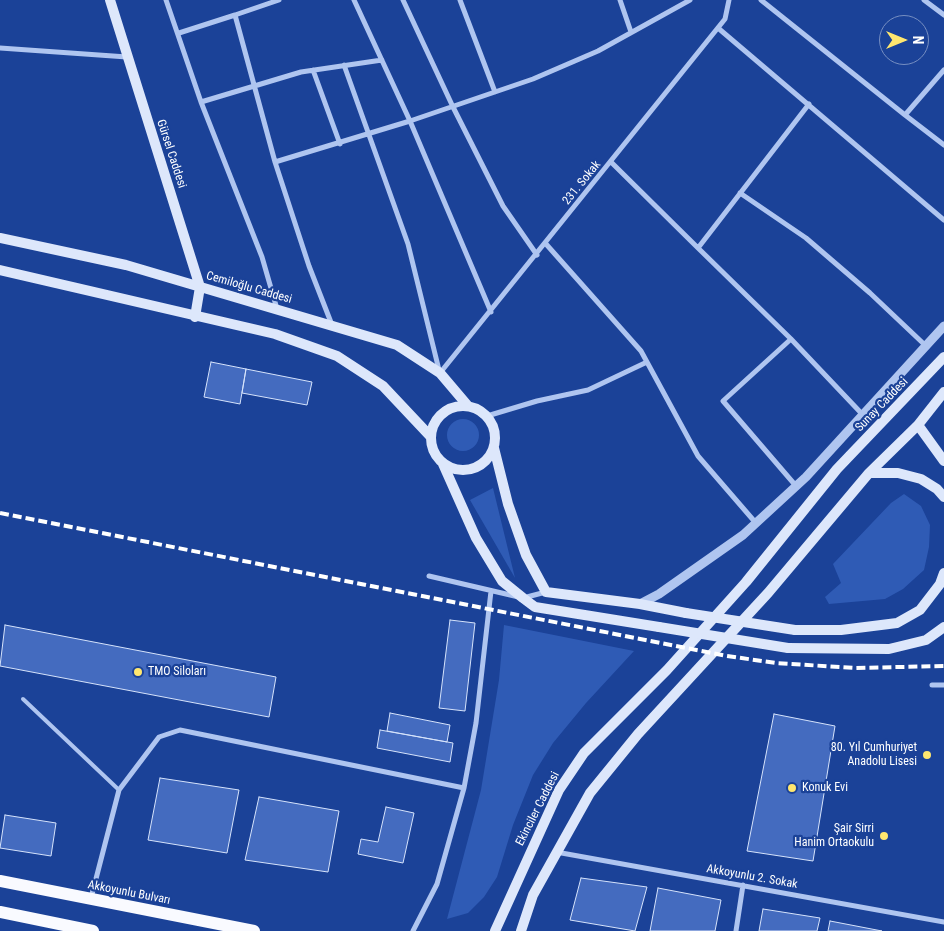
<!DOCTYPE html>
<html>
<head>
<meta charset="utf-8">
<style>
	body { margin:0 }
	#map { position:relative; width:944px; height:931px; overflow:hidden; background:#1b4298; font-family:"Roboto Condensed",sans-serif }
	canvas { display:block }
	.north { position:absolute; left:879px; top:15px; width:50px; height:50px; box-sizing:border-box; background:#1b4298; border:1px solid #768ec1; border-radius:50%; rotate:90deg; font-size:14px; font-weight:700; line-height:20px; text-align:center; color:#fff }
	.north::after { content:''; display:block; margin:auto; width:18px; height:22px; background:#ffe76f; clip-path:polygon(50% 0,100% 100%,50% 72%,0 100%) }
</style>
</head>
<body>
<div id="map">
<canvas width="944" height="931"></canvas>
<div class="north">N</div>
</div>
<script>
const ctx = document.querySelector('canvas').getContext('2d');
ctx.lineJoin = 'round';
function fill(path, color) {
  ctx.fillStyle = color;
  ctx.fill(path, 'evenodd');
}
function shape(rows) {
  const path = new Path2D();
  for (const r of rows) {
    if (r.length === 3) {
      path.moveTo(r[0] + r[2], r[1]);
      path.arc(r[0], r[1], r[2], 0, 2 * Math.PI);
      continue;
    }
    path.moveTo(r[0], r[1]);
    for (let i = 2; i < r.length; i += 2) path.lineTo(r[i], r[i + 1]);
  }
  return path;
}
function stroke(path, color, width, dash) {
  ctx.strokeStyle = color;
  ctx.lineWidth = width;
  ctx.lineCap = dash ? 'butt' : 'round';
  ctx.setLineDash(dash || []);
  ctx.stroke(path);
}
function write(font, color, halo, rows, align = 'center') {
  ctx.font = font + ' "Roboto Condensed",sans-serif';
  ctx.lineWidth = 4.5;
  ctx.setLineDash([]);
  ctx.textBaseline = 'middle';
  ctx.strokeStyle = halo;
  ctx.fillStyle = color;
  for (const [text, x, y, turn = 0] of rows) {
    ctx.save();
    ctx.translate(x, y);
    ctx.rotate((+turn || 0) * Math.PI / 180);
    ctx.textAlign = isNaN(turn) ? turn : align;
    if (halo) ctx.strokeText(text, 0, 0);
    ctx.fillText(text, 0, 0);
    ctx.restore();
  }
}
fill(shape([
	[463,435,16],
	[493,488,515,578,470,500],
	[904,494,921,506,930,525,929,547,924,570,903,589,885,599,829,604,825,597,841,583,833,564,891,503],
	[504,625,634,651,586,703,553,743,533,775,513,825,497,877,484,897,468,913,447,919,481,790,499,680]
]), '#2f5bb5');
const building = shape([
	[211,362,246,369,240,404,204,397,211,362],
	[246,369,312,382,307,405,242,393,246,369],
	[450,620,475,623,465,711,439,708,450,620],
	[5,625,276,677,269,717,0,666,5,625],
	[390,713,450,725,447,742,387,731,390,713],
	[774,714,835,726,813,861,747,851,774,714],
	[380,730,453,743,450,762,377,748,380,730],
	[160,778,239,790,227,853,148,840,160,778],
	[259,797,339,811,328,872,245,860,259,797],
	[386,807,414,813,403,863,358,854,361,839,378,842,386,807],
	[5,815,56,823,51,856,0,848,5,815],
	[581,878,647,887,635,931,570,920,581,878],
	[658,888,721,900,715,931,650,931,658,888],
	[763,909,820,918,817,931,759,931,763,909],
	[830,921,882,931,828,931,830,921]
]);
fill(building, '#446bbf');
stroke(building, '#d6e3fb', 1);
stroke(shape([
	[23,699,119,790]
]), '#afc5f0', 4);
stroke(shape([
	[166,0,201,102,262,257,277,309],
	[354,0,410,121,491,312],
	[403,0,453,107,503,206,537,255],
	[460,0,495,92],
	[620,0,631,32],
	[761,0,905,115],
	[924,0,944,15],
	[235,15,279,0],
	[718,28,944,220],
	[179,33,235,15,275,162],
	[0,48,127,57],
	[344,65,408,244,439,370],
	[313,70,340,144],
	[944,70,905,115,944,145],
	[201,102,301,72,382,60],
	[611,162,698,248,809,104],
	[740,193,806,238,870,293,926,346],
	[546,244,641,351,698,456,755,522],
	[698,248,791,339,863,415],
	[332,325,309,266,275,162,410,121,533,79,598,51,690,0],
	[791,339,723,401,796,486],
	[440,373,725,19,729,0],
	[487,416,537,401,588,390,647,362],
	[429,576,523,598,546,592],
	[932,685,944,685],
	[556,852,944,922],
	[91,898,119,790,159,737,180,730,464,788],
	[413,931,437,884,464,788,476,723,491,591],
	[736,931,743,885]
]), '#afc5f0', 5);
stroke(shape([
	[640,604,659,594,743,535,806,477,944,326]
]), '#afc5f0', 9);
stroke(shape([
	[110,0,200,287,195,317],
	[0,238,126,265,397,345,440,373,468,406],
	[0,270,275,334,337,356,383,386,431,437],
	[463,438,32],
	[918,425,944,461],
	[494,448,508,504,526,555,546,592,640,604,686,613],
	[443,464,476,538,502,581,523,598,535,607,659,627],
	[869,473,898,473,921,479,937,489,944,497],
	[795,630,841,630,897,623,920,610,940,584,944,573],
	[788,648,889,649,926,640,944,627],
	[495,931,559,790,584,753,667,670,746,582,837,469,944,357],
	[521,931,533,895,590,793,638,734,768,593,869,473,918,425,944,392]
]), '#dde7fb', 10);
stroke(shape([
	[0,881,254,931],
	[0,912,93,931]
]), '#f9faff', 12);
stroke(shape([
	[0,513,727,656,776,663,855,668,944,666]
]), '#fff', 4, [9, 4]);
stroke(shape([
	[686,613,795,630],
	[659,627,788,648]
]), '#dde7fb', 10);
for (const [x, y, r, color] of [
	[138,672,5,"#ffe76f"],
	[927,755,5,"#ffe76f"],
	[792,788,5,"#ffe76f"],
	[884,836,5,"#ffe76f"]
]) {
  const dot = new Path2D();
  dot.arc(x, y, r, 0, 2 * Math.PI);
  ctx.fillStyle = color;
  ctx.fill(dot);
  stroke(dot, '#1b4298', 2);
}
write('12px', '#fff', '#1b4298', [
	["Gürsel Caddesi",171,154,72],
	["231. Sokak",582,183,-51],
	["Cemiloğlu Caddesi",249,288,16],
	["Sunay Caddesi",882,405,-46],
	["Ekinciler Caddesi",538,809,-63],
	["Akkoyunlu 2. Sokak",752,877,10],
	["Akkoyunlu Bulvarı",129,893,11]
]);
write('12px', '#fff', '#1b4298', [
	["TMO Siloları",148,672],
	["80. Yıl Cumhuriyet",917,748,"right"],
	["Anadolu Lisesi",917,762,"right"],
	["Konuk Evi",802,788],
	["Şair Sirri",874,829,"right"],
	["Hanim Ortaokulu",874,843,"right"]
], 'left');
</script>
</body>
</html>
